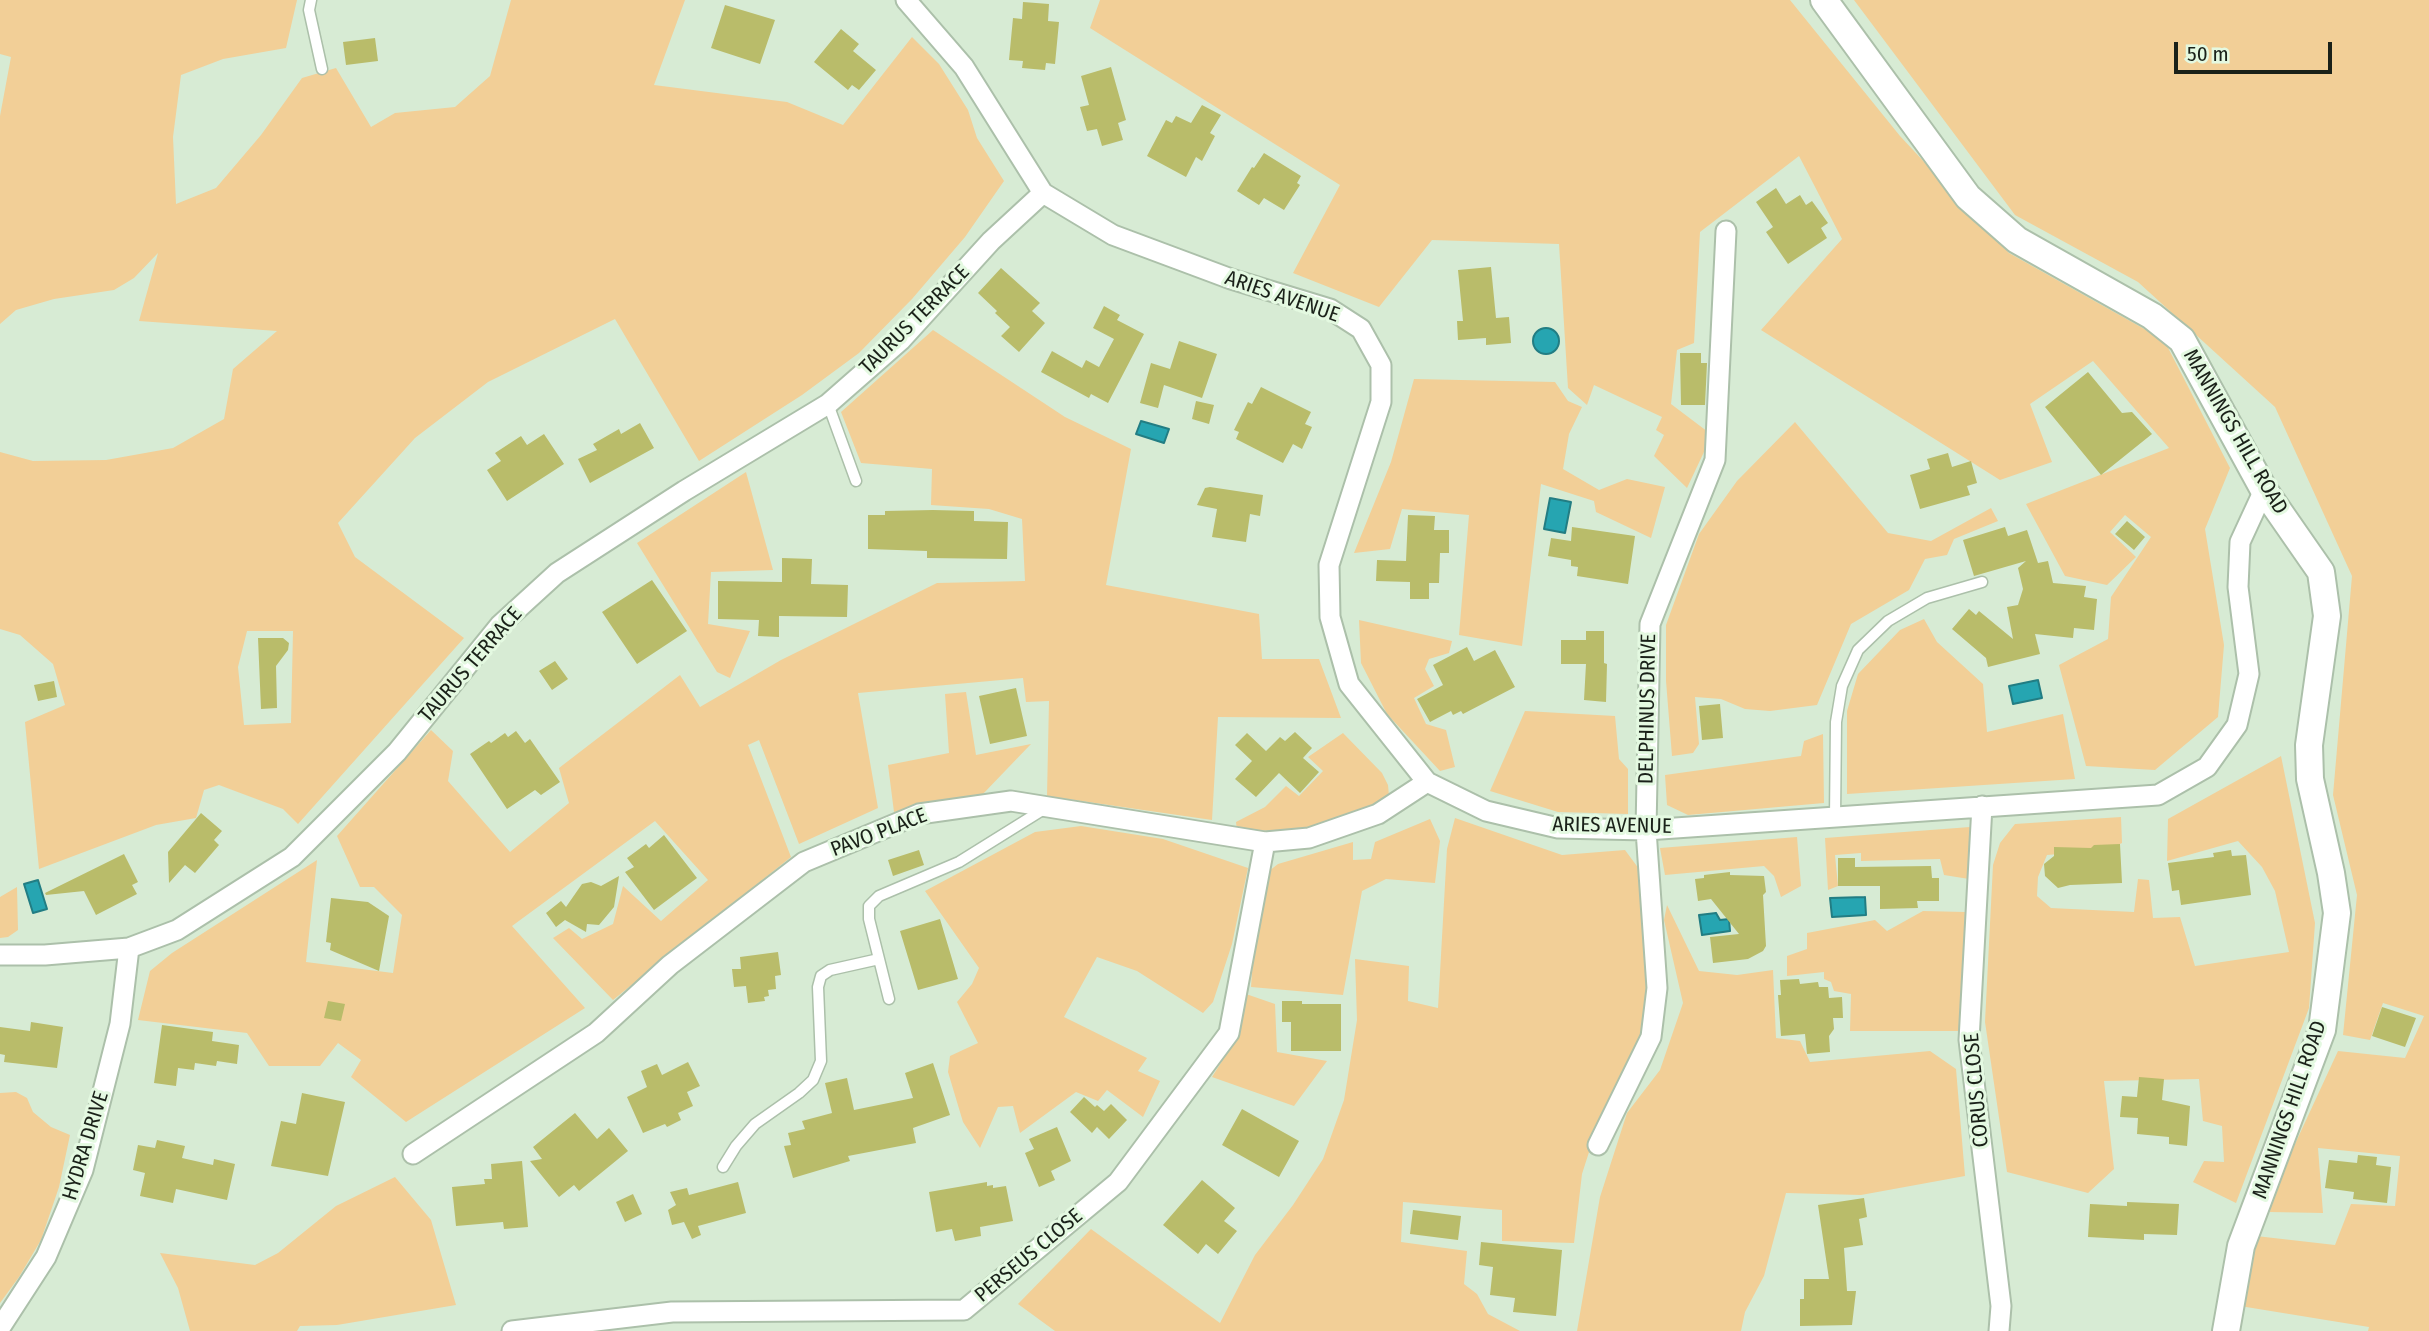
<!DOCTYPE html>
<html>
<head>
<meta charset="utf-8">
<style>
	body { margin:0 }
	#map { position:relative; width:2429px; height:1331px; overflow:hidden; background:#d7ebd4; font-family:"Fira Sans Condensed",sans-serif }
	canvas { display:block }
	.scale { position:absolute; left:2174px; top:42px; width:158px; height:32px; box-sizing:border-box; border:4px solid #1a2119; border-top:0; padding-left:9px; font-size:21px; line-height:24px; white-space:nowrap; color:#1a2119; -webkit-text-stroke:5px #e4f9e1; paint-order:stroke }
</style>
</head>
<body>
<div id="map">
<canvas width="2429" height="1331"></canvas>
<div class="scale">50 m</div>
</div>
<script>
const ctx = document.querySelector('canvas').getContext('2d');
ctx.lineJoin = 'round';
function fill(path, color) {
  ctx.fillStyle = color;
  ctx.fill(path, 'evenodd');
}
function shape(rows) {
  const path = new Path2D();
  for (const r of rows) {
    if (r.length === 3) {
      path.moveTo(r[0] + r[2], r[1]);
      path.arc(r[0], r[1], r[2], 0, 2 * Math.PI);
      continue;
    }
    path.moveTo(r[0], r[1]);
    for (let i = 2; i < r.length; i += 2) path.lineTo(r[i], r[i + 1]);
  }
  return path;
}
function stroke(path, color, width, dash) {
  ctx.strokeStyle = color;
  ctx.lineWidth = width;
  ctx.lineCap = dash ? 'butt' : 'round';
  ctx.setLineDash(dash || []);
  ctx.stroke(path);
}
function write(font, color, halo, rows, align = 'center') {
  ctx.font = font + ' "Fira Sans Condensed",sans-serif';
  ctx.lineWidth = 6;
  ctx.setLineDash([]);
  ctx.textBaseline = 'middle';
  ctx.strokeStyle = halo;
  ctx.fillStyle = color;
  for (const [text, x, y, turn = 0] of rows) {
    ctx.save();
    ctx.translate(x, y);
    ctx.rotate((+turn || 0) * Math.PI / 180);
    ctx.textAlign = isNaN(turn) ? turn : align;
    if (halo) ctx.strokeText(text, 0, 0);
    ctx.fillText(text, 0, 0);
    ctx.restore();
  }
}
fill(shape([
	[0,0,297,0,286,48,223,59,181,75,173,137,176,204,216,188,261,135,302,78,336,68,371,127,395,113,455,107,490,76,511,0,685,0,654,85,787,102,843,125,912,37,939,64,968,110,977,138,1004,181,965,237,912,299,859,353,802,395,699,461,615,319,488,382,415,438,338,523,355,557,464,638,298,824,283,809,219,785,204,790,196,818,156,825,39,869,25,722,65,705,53,664,20,635,0,629,0,452,33,461,106,460,173,448,224,419,233,369,277,331,139,321,158,253,134,278,114,290,54,299,16,310,0,324,0,116,11,57,0,54],
	[247,631,293,631,291,723,244,725,238,667],
	[1100,0,1790,0,1900,136,2009,253,2164,340,2230,468,2205,529,2224,645,2218,717,2155,770,2086,766,2059,665,2108,639,2111,597,2151,537,2125,515,2110,532,2136,557,2107,585,2065,576,2026,504,2169,448,2093,361,2030,404,2052,462,2000,480,1761,330,1842,239,1799,156,1700,232,1694,343,1677,350,1671,404,1712,435,1687,488,1654,456,1664,435,1656,430,1662,417,1594,385,1587,405,1568,388,1559,244,1432,240,1379,307,1293,273,1340,185,1090,28],
	[1854,0,2429,0,2429,1331,2368,1331,2369,1327,2240,1306,2256,1236,2335,1245,2351,1204,2395,1206,2400,1156,2318,1148,2323,1213,2270,1212,2271,1196,2338,1051,2405,1058,2424,1016,2383,1003,2370,1040,2343,1035,2357,895,2333,795,2352,576,2275,407,2138,282,2015,215],
	[933,330,1065,417,1131,449,1106,585,1259,614,1262,659,1319,659,1341,718,1218,717,1212,820,1047,796,1049,701,1026,702,1023,678,858,693,878,808,799,844,759,740,748,745,791,857,613,1000,553,938,569,928,582,939,613,924,623,886,661,921,708,880,655,821,512,926,585,1008,406,1122,351,1077,361,1060,338,1043,320,1066,269,1066,247,1033,138,1020,150,971,172,953,317,860,306,962,393,973,402,915,374,887,360,887,337,836,431,730,453,751,448,781,510,852,569,803,559,768,680,675,700,707,781,660,937,583,1025,581,1022,519,989,509,931,505,932,469,861,463,841,412],
	[1414,379,1555,382,1568,401,1582,407,1569,434,1563,469,1599,490,1627,479,1665,487,1651,538,1596,512,1594,501,1541,484,1522,646,1459,635,1469,515,1402,509,1390,549,1354,553,1391,462],
	[1795,422,1888,533,1931,541,1991,508,1998,521,1954,539,1947,555,1925,559,1909,590,1851,624,1817,705,1770,711,1745,709,1721,699,1695,697,1699,744,1693,753,1672,756,1666,681,1666,625,1699,534,1737,481],
	[746,472,773,570,711,572,708,624,750,631,730,678,717,672,637,543],
	[1924,619,1937,642,1983,684,1987,732,2063,714,2075,779,1847,794,1847,711,1858,674,1900,630],
	[1359,620,1452,641,1449,653,1429,659,1425,669,1434,686,1414,698,1426,724,1446,730,1455,767,1440,771,1387,714,1361,663],
	[966,692,976,755,1031,744,982,795,894,812,888,765,949,753,945,694],
	[1525,711,1615,716,1619,759,1628,769,1628,814,1558,812,1490,791],
	[1343,733,1382,773,1388,785,1389,796,1380,806,1320,830,1237,831,1236,822,1265,807,1286,786,1299,796,1323,771,1308,757],
	[1823,734,1824,803,1688,815,1667,805,1665,775,1801,756,1804,741],
	[2281,756,2315,923,2309,1008,2236,1203,2193,1182,2204,1161,2224,1162,2222,1126,2203,1121,2199,1079,2104,1081,2114,1169,2088,1193,2007,1172,1985,1022,1993,865,2000,843,2015,824,2121,817,2122,843,2107,850,2047,855,2038,877,2037,896,2051,908,2134,912,2138,879,2149,880,2153,918,2180,917,2195,966,2289,952,2275,891,2262,867,2238,841,2167,861,2168,819],
	[1455,818,1562,855,1625,850,1642,873,1648,993,1641,1036,1597,1127,1582,1174,1574,1243,1502,1241,1502,1210,1403,1202,1401,1242,1467,1251,1464,1284,1477,1294,1488,1314,1520,1331,1055,1331,1018,1304,1091,1229,1220,1323,1255,1255,1293,1205,1323,1159,1344,1100,1357,1020,1355,959,1409,966,1408,1001,1438,1008,1447,849],
	[1430,819,1440,841,1435,883,1386,879,1362,891,1343,995,1251,987,1255,930,1264,875,1278,864,1353,842,1353,860,1371,859,1375,842],
	[1081,826,1163,839,1248,868,1232,944,1213,1002,1203,1013,1137,971,1097,957,1064,1017,1147,1058,1138,1071,1160,1081,1143,1117,1107,1090,1098,1101,1076,1092,1020,1133,1013,1106,998,1107,980,1148,963,1122,948,1072,950,1056,978,1043,957,1002,972,984,979,968,925,891,1035,832],
	[1970,827,1969,879,1944,875,1940,859,1861,861,1861,853,1835,855,1838,886,1828,890,1825,838],
	[1797,837,1801,886,1781,897,1774,876,1764,866,1665,875,1660,848],
	[17,887,18,930,8,937,0,938,0,897],
	[1667,905,1699,971,1737,975,1773,970,1776,1038,1800,1041,1810,1062,1930,1051,1956,1069,1965,1176,1861,1195,1786,1193,1764,1276,1745,1312,1741,1331,1577,1331,1600,1197,1627,1113,1660,1070,1683,1003,1664,920],
	[1923,911,1965,912,1960,1031,1850,1031,1851,994,1834,991,1831,982,1824,979,1824,972,1787,976,1787,956,1807,949,1807,933,1875,920,1887,931],
	[1246,994,1275,1004,1277,1052,1327,1061,1294,1106,1212,1077,1237,1037],
	[16,1092,27,1098,33,1112,51,1127,70,1135,59,1187,41,1240,19,1277,0,1303,0,1093],
	[395,1177,431,1220,456,1305,337,1325,300,1326,297,1331,190,1331,178,1288,160,1253,255,1265,278,1253,336,1206]
]), '#f2cf97');
const water = shape([
	[1546,341,13],
	[1141,421,1169,429,1164,443,1136,434,1141,421],
	[1550,498,1571,502,1565,533,1544,529,1550,498],
	[2038,680,2042,698,2013,704,2009,686,2038,680],
	[38,880,47,909,33,913,24,884,38,880],
	[1865,897,1866,915,1832,917,1830,898,1865,897],
	[1716,913,1720,920,1729,919,1730,931,1702,935,1699,915,1716,913]
]);
fill(water, '#26a5b1');
stroke(water, '#227d83', 2);
fill(shape([
	[1023,2,1049,4,1048,21,1059,22,1055,64,1046,63,1045,70,1022,68,1023,61,1009,60,1013,18,1022,19],
	[725,5,775,20,760,64,711,48],
	[841,29,859,44,853,51,876,70,859,90,852,85,848,90,814,62],
	[375,38,378,61,346,65,343,42],
	[1111,67,1126,120,1118,123,1123,140,1102,146,1097,129,1087,131,1080,107,1089,105,1081,76],
	[1202,105,1221,115,1210,133,1215,136,1202,161,1196,157,1186,177,1147,156,1166,120,1172,123,1176,116,1191,123],
	[1264,153,1301,176,1297,183,1300,185,1284,210,1264,198,1259,205,1237,191,1252,167,1254,168],
	[1776,188,1786,204,1800,195,1806,205,1812,201,1828,223,1821,228,1827,238,1788,264,1766,232,1773,227,1756,202],
	[1491,267,1496,318,1509,317,1511,343,1486,345,1486,338,1458,340,1457,321,1463,321,1458,270],
	[1001,268,1040,303,1032,311,1045,323,1019,352,1001,336,1010,327,995,313,997,311,978,293],
	[1104,306,1120,315,1117,320,1144,334,1108,403,1091,394,1089,398,1041,372,1052,351,1082,368,1086,360,1099,367,1114,339,1093,328],
	[1179,341,1217,354,1202,398,1164,385,1158,408,1140,403,1151,363,1170,369],
	[1680,353,1701,353,1701,363,1707,363,1705,405,1681,405],
	[2088,372,2122,413,2132,412,2152,434,2101,475,2045,407],
	[1261,387,1311,412,1305,424,1312,427,1302,449,1293,444,1283,463,1236,439,1239,432,1234,430,1248,402,1252,404],
	[1196,401,1214,405,1209,424,1192,419],
	[640,423,654,448,590,483,578,459,597,450,593,444,619,429,621,434],
	[544,434,564,464,507,501,487,470,501,461,495,453,521,436,527,445],
	[1948,453,1952,467,1971,461,1977,483,1967,486,1970,495,1920,509,1910,475,1930,469,1927,459],
	[1210,487,1263,495,1260,516,1250,514,1246,542,1212,537,1217,509,1197,505,1205,488],
	[933,510,974,511,974,521,1008,522,1007,559,927,558,927,551,868,549,868,515,885,515,885,511],
	[1408,515,1435,516,1434,530,1449,530,1449,553,1440,553,1439,583,1429,583,1429,599,1410,599,1410,582,1376,581,1377,560,1406,561],
	[2127,521,2145,537,2134,550,2115,534],
	[1572,527,1635,536,1628,584,1577,576,1578,567,1571,566,1571,560,1548,556,1551,538,1571,541],
	[2005,527,2008,536,2027,530,2038,563,2048,561,2053,583,2086,586,2084,597,2097,599,2094,630,2074,628,2073,638,2035,634,2040,654,1988,667,1986,658,1952,629,1969,609,1976,615,1979,611,2013,639,2007,607,2018,605,2023,589,2018,568,2026,561,1974,576,1963,540],
	[782,558,812,559,811,584,848,585,847,617,779,616,779,637,758,636,759,620,718,619,718,581,782,582],
	[652,580,687,631,637,664,602,612],
	[1586,631,1604,631,1604,663,1607,664,1606,702,1584,700,1586,664,1561,664,1561,640,1586,640],
	[258,638,283,638,289,643,288,650,276,666,277,708,261,709],
	[1467,647,1474,661,1495,650,1515,687,1463,714,1461,711,1453,715,1451,711,1430,722,1417,699,1443,685,1433,665],
	[555,661,568,679,552,690,539,671],
	[54,681,57,697,38,701,34,685],
	[1016,688,1027,736,990,744,979,696],
	[1720,704,1723,738,1702,740,1699,706],
	[516,731,525,743,530,739,560,782,541,795,535,790,507,809,470,754,489,741,491,743,505,733,508,737],
	[1295,732,1312,748,1303,758,1319,772,1300,793,1279,773,1256,797,1235,779,1252,761,1235,745,1247,733,1266,751,1280,737,1285,741],
	[201,813,222,831,214,840,219,845,195,873,185,865,169,883,168,852],
	[664,835,697,878,654,910,625,872,634,867,627,858,646,844,649,848],
	[2120,844,2122,883,2070,885,2058,888,2045,876,2044,864,2054,856,2054,847,2091,848,2094,845],
	[919,850,924,865,893,876,888,860],
	[2231,850,2232,856,2246,855,2251,895,2181,905,2179,890,2172,891,2168,863,2214,857,2213,853],
	[124,854,138,882,132,885,137,894,96,915,84,891,46,895,45,893],
	[1838,858,1855,858,1855,867,1931,866,1932,878,1939,878,1939,901,1917,901,1918,908,1880,909,1880,886,1838,886],
	[1730,872,1730,875,1764,876,1766,892,1763,895,1766,946,1763,951,1748,959,1713,963,1710,937,1739,934,1711,899,1698,901,1695,879,1704,878,1704,875],
	[619,876,614,907,599,925,587,924,586,932,565,920,556,927,546,913,561,901,566,907,582,884,591,882,601,886],
	[331,898,368,902,389,916,379,971,330,950,331,943,326,942],
	[940,919,958,979,918,990,900,931],
	[778,952,781,975,775,976,776,989,768,990,769,996,764,997,765,1001,748,1003,746,986,734,987,732,969,741,969,740,957],
	[1799,979,1800,984,1818,982,1819,987,1828,987,1829,998,1842,997,1843,1018,1833,1018,1834,1029,1829,1036,1830,1052,1807,1054,1805,1034,1781,1036,1778,995,1781,995,1780,980],
	[328,1001,345,1004,341,1021,324,1018],
	[1282,1001,1302,1001,1302,1004,1341,1004,1341,1051,1291,1051,1291,1022,1282,1022],
	[2382,1007,2416,1018,2405,1047,2372,1036],
	[31,1022,63,1027,57,1068,4,1062,5,1055,0,1054,0,1027,30,1031],
	[162,1025,213,1032,212,1041,239,1045,237,1064,217,1061,216,1066,195,1063,194,1070,178,1068,176,1086,154,1083],
	[688,1062,700,1086,687,1092,693,1106,678,1113,681,1120,667,1127,665,1124,643,1133,627,1097,647,1087,641,1071,657,1064,662,1075],
	[933,1063,950,1115,913,1128,916,1143,848,1156,850,1161,793,1178,784,1146,791,1145,788,1133,805,1129,802,1121,832,1113,825,1083,847,1078,854,1110,913,1098,905,1073],
	[2139,1077,2164,1079,2162,1100,2190,1106,2187,1146,2169,1144,2169,1137,2137,1134,2138,1118,2120,1117,2122,1096,2137,1097],
	[302,1093,345,1102,328,1176,271,1166,281,1121,296,1124],
	[1084,1097,1095,1107,1097,1105,1104,1111,1111,1104,1127,1120,1109,1139,1097,1127,1092,1133,1070,1112],
	[1242,1109,1299,1141,1279,1177,1222,1145],
	[575,1113,597,1139,609,1128,628,1151,579,1191,574,1185,559,1197,530,1161,542,1159,533,1147],
	[1057,1127,1071,1161,1051,1171,1055,1180,1039,1187,1025,1153,1034,1149,1029,1139],
	[157,1140,185,1146,182,1158,213,1165,214,1159,235,1164,227,1200,176,1189,173,1203,140,1196,145,1173,133,1170,138,1145,155,1148],
	[2358,1155,2377,1157,2376,1165,2391,1167,2387,1203,2353,1199,2354,1192,2325,1188,2329,1160,2357,1163],
	[522,1161,528,1227,504,1229,503,1222,456,1226,452,1187,485,1184,484,1179,492,1179,491,1164],
	[1202,1180,1235,1208,1224,1221,1237,1231,1218,1254,1206,1244,1198,1254,1163,1225],
	[738,1182,746,1213,698,1226,701,1235,692,1239,684,1222,672,1225,668,1210,676,1205,670,1192,687,1188,689,1195],
	[987,1182,987,1186,993,1185,993,1188,1006,1186,1013,1221,980,1227,981,1236,955,1241,952,1229,936,1232,929,1192],
	[633,1194,642,1214,625,1222,616,1202],
	[1864,1198,1867,1217,1859,1219,1863,1245,1844,1248,1847,1291,1856,1291,1852,1325,1800,1326,1800,1299,1804,1299,1804,1279,1829,1279,1818,1205],
	[2127,1202,2179,1204,2177,1235,2144,1234,2144,1240,2088,1237,2090,1204,2127,1206],
	[1413,1210,1461,1216,1458,1240,1410,1234],
	[1481,1242,1562,1250,1556,1316,1513,1312,1515,1298,1490,1295,1493,1267,1479,1265]
]), '#b9bc6a');
const lane = shape([
	[311,0,309,10,322,69],
	[828,404,856,481],
	[1835,817,1836,722,1842,686,1858,650,1888,621,1927,598,1982,582],
	[889,999,869,919,869,906,879,896,959,862,1044,809],
	[723,1167,736,1146,755,1124,799,1093,813,1080,821,1061,818,987,821,976,830,970,879,959]
]);
const street = shape([
	[906,0,964,67,1043,193,1113,235,1231,279,1330,309,1361,329,1381,365,1381,402,1329,565,1330,617,1349,684,1427,782,1486,811,1558,828,1646,830,2158,795,2207,767,2237,725,2249,674,2238,587,2240,542,2264,490],
	[1982,806,1969,1040,2001,1306,1999,1331],
	[0,955,45,955,129,948,177,930,292,857,397,752,500,625,557,573,684,491,828,404,901,340,991,241,1043,193],
	[1598,1145,1651,1037,1657,988,1646,830,1650,624,1715,460,1726,231],
	[413,1154,596,1033,670,965,804,862,919,814,1011,801,1265,842,1309,838,1378,814,1427,782],
	[0,1328,46,1257,83,1170,120,1024,129,948],
	[512,1331,672,1312,964,1310,1118,1182,1229,1033,1265,842]
]);
const secondary = shape([
	[1824,0,1968,197,2017,240,2152,316,2182,340,2264,490,2321,572,2327,616,2309,745,2310,779,2331,873,2337,913,2322,1030,2241,1246,2226,1331]
]);
stroke(lane, '#acc0aa', 13);
stroke(street, '#acc0aa', 23);
stroke(secondary, '#acc0aa', 30);
stroke(lane, '#fff', 10);
stroke(street, '#fff', 19);
stroke(secondary, '#fff', 26);
write('21px', '#1a2119', '#e4f9e1', [
	["ARIES AVENUE",1282,297,19],
	["TAURUS TERRACE",915,320,-45],
	["MANNINGS HILL ROAD",2235,432,60],
	["TAURUS TERRACE",471,665,-49],
	["DELPHINUS DRIVE",1648,709,-89],
	["ARIES AVENUE",1612,826,1],
	["PAVO PLACE",879,833,-21],
	["CORUS CLOSE",1977,1090,-95],
	["MANNINGS HILL ROAD",2290,1110,-71],
	["HYDRA DRIVE",86,1146,-73],
	["PERSEUS CLOSE",1029,1256,-40]
]);
</script>
</body>
</html>
